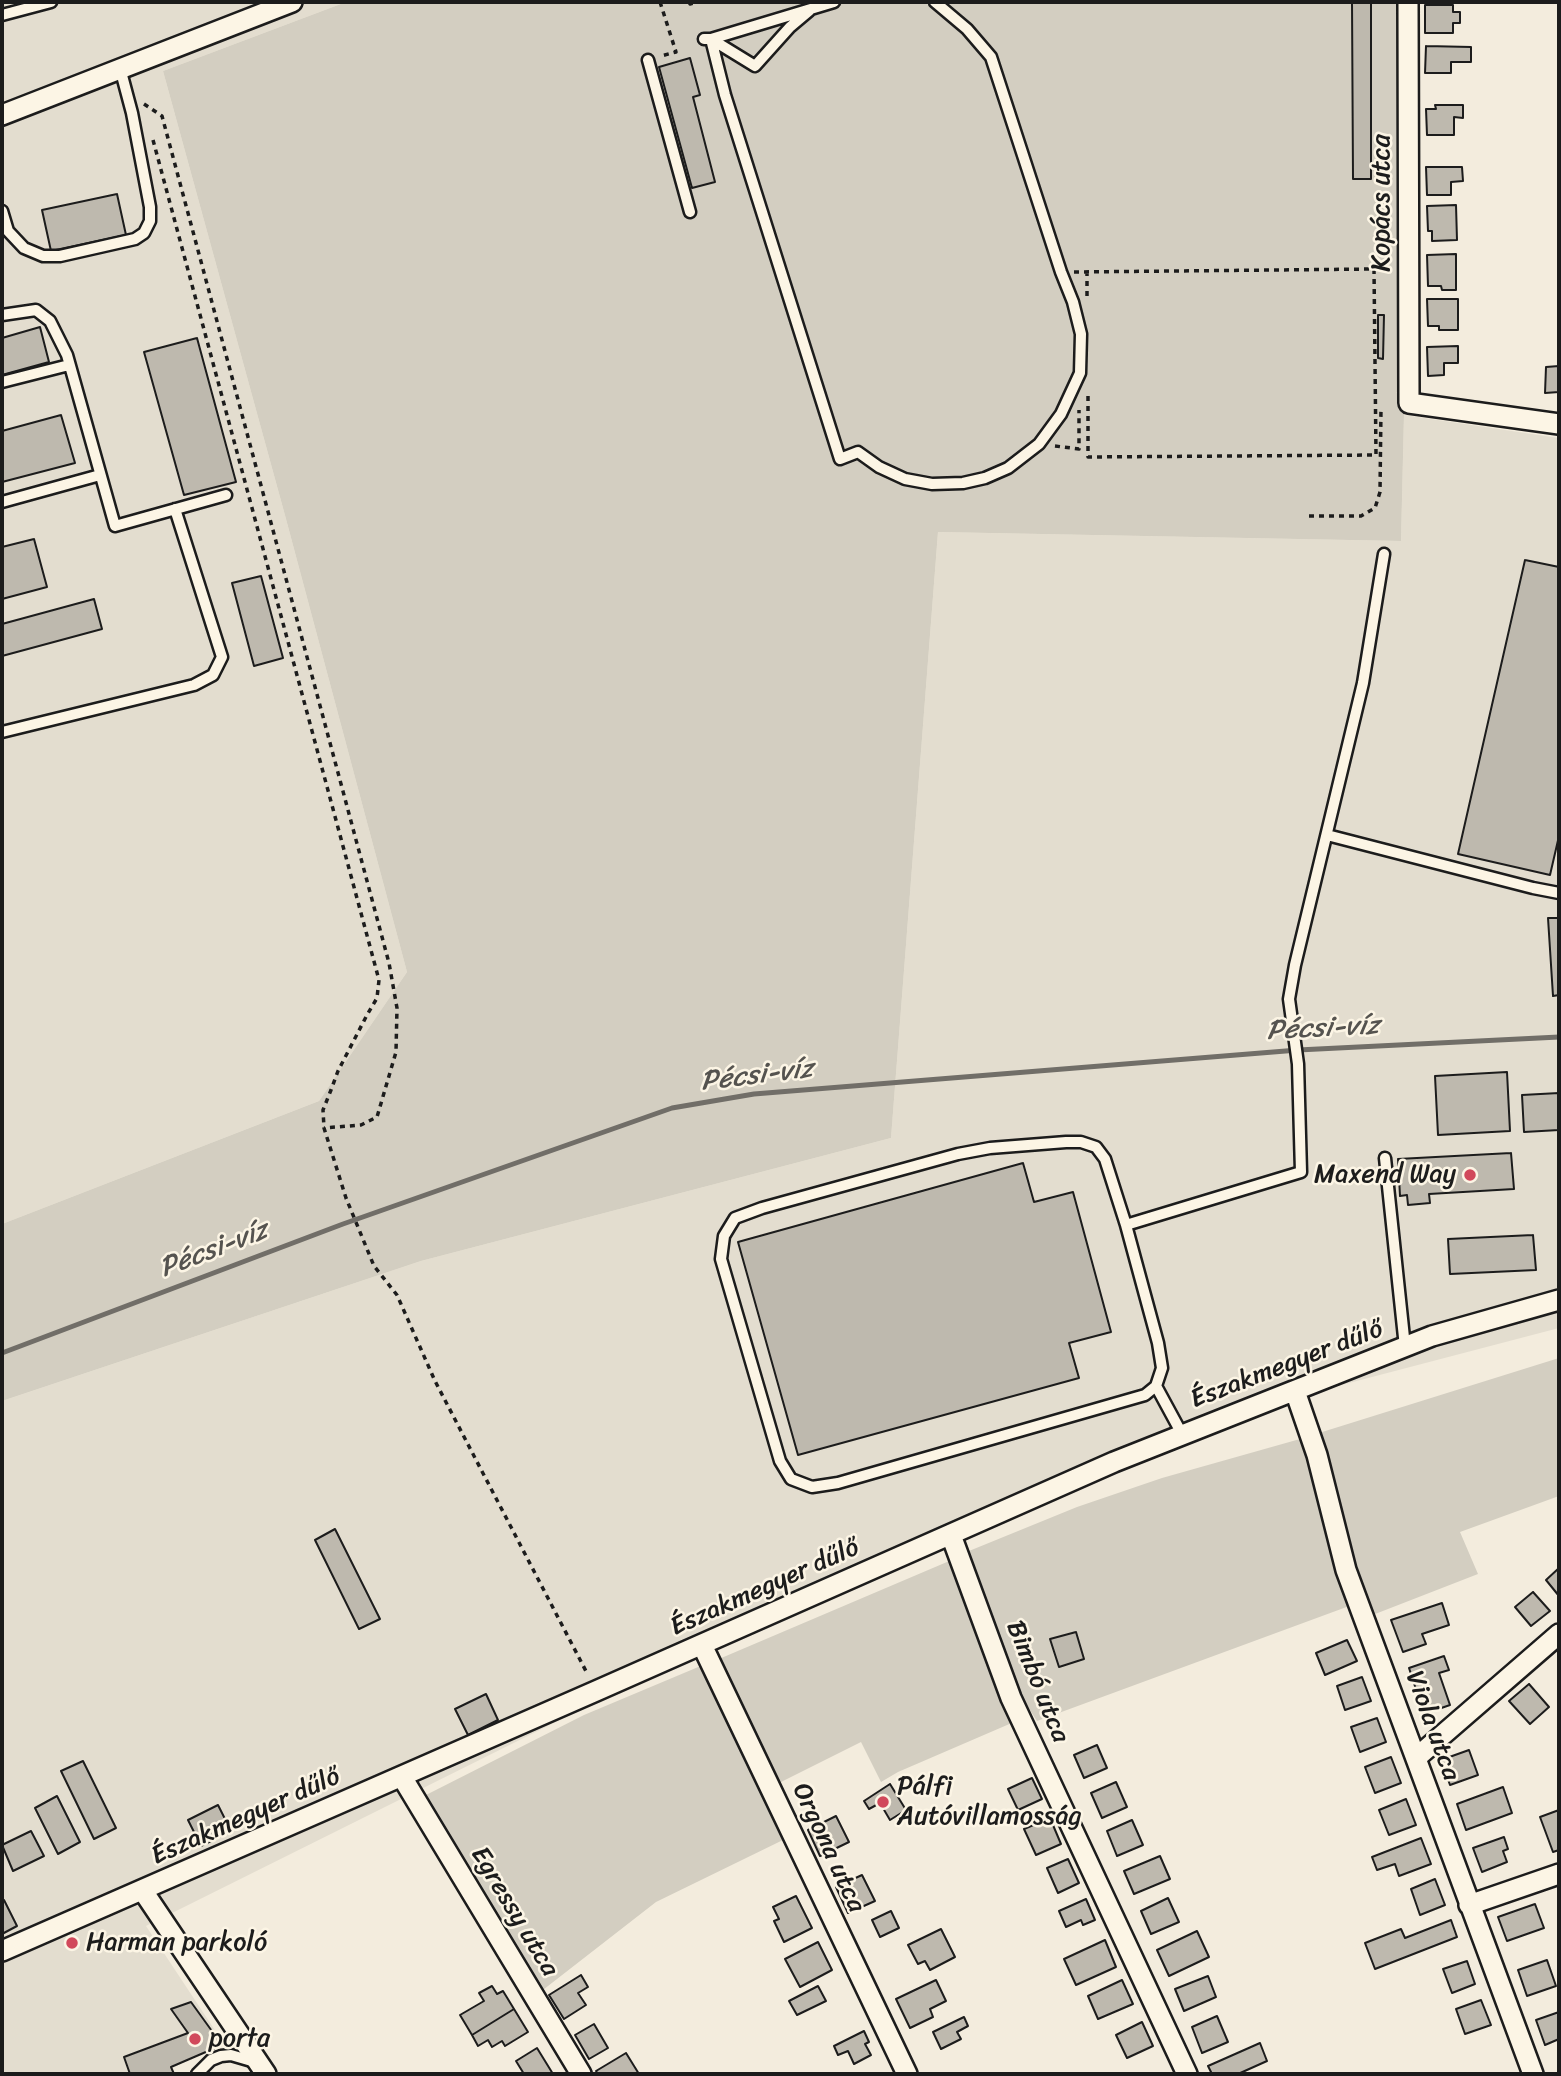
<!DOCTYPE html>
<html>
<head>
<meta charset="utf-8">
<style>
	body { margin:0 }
	#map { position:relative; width:1561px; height:2076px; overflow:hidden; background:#f3ecdd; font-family:Sriracha,sans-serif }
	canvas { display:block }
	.frame { position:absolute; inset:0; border:4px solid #1c1c1c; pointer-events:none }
</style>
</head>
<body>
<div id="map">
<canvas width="1561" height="2076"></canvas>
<div class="frame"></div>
</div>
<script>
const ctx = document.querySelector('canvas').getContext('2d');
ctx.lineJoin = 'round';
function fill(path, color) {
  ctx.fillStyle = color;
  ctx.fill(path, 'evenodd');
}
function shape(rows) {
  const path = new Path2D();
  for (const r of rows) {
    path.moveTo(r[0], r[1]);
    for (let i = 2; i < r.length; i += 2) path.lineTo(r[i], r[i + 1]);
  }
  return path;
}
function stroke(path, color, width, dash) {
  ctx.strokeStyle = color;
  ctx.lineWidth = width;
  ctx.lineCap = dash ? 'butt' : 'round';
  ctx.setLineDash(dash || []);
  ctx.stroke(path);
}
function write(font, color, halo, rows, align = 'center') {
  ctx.font = font + ' Sriracha,sans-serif';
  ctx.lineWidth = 5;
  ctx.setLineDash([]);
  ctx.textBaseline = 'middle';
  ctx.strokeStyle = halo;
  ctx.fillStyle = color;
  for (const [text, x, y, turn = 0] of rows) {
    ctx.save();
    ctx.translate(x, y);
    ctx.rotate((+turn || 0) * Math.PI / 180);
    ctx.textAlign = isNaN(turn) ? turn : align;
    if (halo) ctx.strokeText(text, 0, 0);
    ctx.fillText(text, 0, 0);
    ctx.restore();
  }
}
fill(shape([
	[2,2,346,2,163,71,286,519,407,972,319,1101,2,1224],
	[1404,415,1559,438,1559,1328,1288,1399,620,1690,146,1926,222,2041,164,2064,168,2074,2,2074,2,1401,421,1261,891,1138,938,532,1401,541]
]), '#e3ddcf');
fill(shape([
	[346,2,1398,2,1404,415,1401,541,938,532,891,1138,421,1261,2,1401,2,1224,319,1101,407,972,286,519,163,71],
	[1559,1358,1559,1496,1460,1532,1478,1574,1370,1616,1354,1572,1319,1433],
	[1300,1439,1352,1605,1037,1721,1017,1690,969,1551,1077,1507,1162,1478],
	[954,1559,1021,1719,898,1772,881,1782,861,1742,777,1784,719,1659],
	[703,1665,783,1840,656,1902,539,1993,424,1796,584,1715]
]), '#d3cec1');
stroke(shape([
	[2,1353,343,1224,672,1108,754,1094,1298,1050,1559,1037]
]), '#716e68', 5);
const building = shape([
	[1352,2,1371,2,1371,179,1353,179,1352,2],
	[1425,5,1453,5,1453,12,1460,12,1460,23,1453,23,1453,33,1425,33,1425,5],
	[1426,46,1471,47,1471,62,1451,62,1451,73,1425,73,1426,46],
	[690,58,700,95,693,97,715,182,692,188,659,67,690,58],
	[1435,105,1463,105,1463,118,1454,117,1454,135,1427,135,1426,109,1436,109,1435,105],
	[1426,167,1462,167,1463,181,1451,182,1451,195,1427,195,1426,167],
	[117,194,126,235,51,251,42,210,117,194],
	[1456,205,1457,240,1432,241,1432,231,1428,231,1427,206,1456,205],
	[1456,254,1456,290,1442,290,1441,286,1428,286,1427,255,1456,254],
	[1427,299,1458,299,1458,330,1439,330,1439,326,1428,326,1427,299],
	[1378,315,1384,315,1383,359,1378,358,1378,315],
	[40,327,49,362,2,375,2,338,40,327],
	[197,338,236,482,184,495,144,352,197,338],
	[1458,346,1458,363,1444,363,1444,375,1428,376,1427,347,1458,346],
	[1559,366,1559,392,1545,393,1546,367,1559,366],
	[61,415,75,463,2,482,2,431,61,415],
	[34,539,47,587,2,599,2,547,34,539],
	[1525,560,1559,567,1559,836,1550,875,1458,854,1525,560],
	[261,576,283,658,254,666,232,583,261,576],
	[94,599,102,629,2,656,2,624,94,599],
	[1548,918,1559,918,1559,995,1553,996,1548,918],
	[1507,1072,1510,1131,1438,1135,1435,1076,1507,1072],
	[1559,1093,1559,1130,1524,1132,1522,1095,1559,1093],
	[1511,1153,1514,1189,1429,1194,1430,1203,1408,1205,1407,1195,1400,1196,1398,1159,1511,1153],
	[1023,1163,1034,1202,1073,1192,1111,1332,1069,1343,1079,1378,798,1455,738,1242,1023,1163],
	[1533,1235,1536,1270,1450,1274,1448,1239,1533,1235],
	[335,1529,380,1619,359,1629,315,1540,335,1529],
	[1559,1568,1559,1596,1546,1580,1559,1568],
	[1533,1592,1550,1611,1531,1626,1515,1607,1533,1592],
	[1442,1603,1449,1625,1422,1634,1426,1644,1403,1652,1391,1620,1442,1603],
	[1076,1632,1084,1659,1059,1667,1050,1639,1076,1632],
	[1347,1640,1357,1661,1325,1675,1316,1653,1347,1640],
	[1444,1656,1449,1670,1439,1673,1450,1705,1424,1714,1409,1668,1444,1656],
	[1362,1677,1371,1701,1345,1710,1337,1686,1362,1677],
	[1529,1684,1549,1707,1530,1724,1509,1701,1529,1684],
	[486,1694,498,1720,468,1735,455,1709,486,1694],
	[1377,1718,1386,1742,1360,1752,1351,1727,1377,1718],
	[1097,1745,1107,1768,1084,1778,1074,1755,1097,1745],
	[1469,1750,1478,1775,1450,1785,1441,1760,1469,1750],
	[1391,1757,1401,1783,1375,1793,1365,1767,1391,1757],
	[83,1761,116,1828,94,1839,61,1771,83,1761],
	[1032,1778,1042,1799,1018,1810,1008,1789,1032,1778],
	[1116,1782,1127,1807,1102,1818,1091,1793,1116,1782],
	[890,1784,906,1810,890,1820,880,1803,869,1809,864,1801,890,1784],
	[1503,1787,1512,1813,1466,1830,1457,1804,1503,1787],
	[57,1796,80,1842,58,1854,35,1808,57,1796],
	[1406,1799,1416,1825,1389,1835,1379,1810,1406,1799],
	[218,1805,231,1831,201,1846,188,1820,218,1805],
	[1559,1810,1559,1850,1553,1852,1540,1817,1559,1810],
	[836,1816,849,1842,820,1856,808,1830,836,1816],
	[1050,1818,1061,1844,1036,1855,1024,1829,1050,1818],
	[1132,1820,1143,1845,1117,1856,1107,1831,1132,1820],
	[31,1831,44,1856,13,1871,2,1845,31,1831],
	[1504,1837,1508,1849,1503,1851,1507,1862,1482,1872,1473,1848,1504,1837],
	[1421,1838,1431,1864,1399,1876,1395,1864,1377,1870,1372,1857,1421,1838],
	[1160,1856,1170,1879,1134,1894,1124,1871,1160,1856],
	[1068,1859,1079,1883,1058,1893,1047,1868,1068,1859],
	[862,1875,875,1901,848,1913,836,1887,862,1875],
	[1435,1879,1445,1905,1420,1915,1411,1889,1435,1879],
	[796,1896,812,1928,784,1942,774,1921,779,1919,773,1907,796,1896],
	[1168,1898,1179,1922,1151,1934,1141,1911,1168,1898],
	[1086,1899,1095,1920,1083,1925,1081,1920,1066,1927,1059,1911,1086,1899],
	[4,1900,17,1926,2,1934,2,1901,4,1900],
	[1535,1904,1544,1928,1507,1941,1498,1917,1535,1904],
	[891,1911,899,1928,880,1937,872,1920,891,1911],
	[1451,1920,1457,1937,1375,1969,1365,1943,1401,1929,1405,1938,1451,1920],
	[941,1929,955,1957,930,1970,925,1961,918,1964,908,1945,941,1929],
	[1197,1931,1209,1957,1169,1976,1157,1950,1197,1931],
	[1105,1940,1116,1967,1076,1985,1064,1959,1105,1940],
	[818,1942,832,1970,800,1987,785,1959,818,1942],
	[1547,1960,1556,1986,1527,1996,1518,1970,1547,1960],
	[1467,1961,1475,1984,1452,1993,1443,1969,1467,1961],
	[581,1975,588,1987,578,1993,586,2005,564,2019,549,1995,581,1975],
	[1208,1976,1216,1997,1184,2011,1175,1989,1208,1976],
	[936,1980,946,2001,930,2009,933,2017,910,2028,896,1999,936,1980],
	[1122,1980,1133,2004,1098,2019,1088,1996,1122,1980],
	[492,1986,497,1994,503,1991,514,2009,472,2035,460,2015,484,2001,479,1993,492,1986],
	[818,1986,826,2001,797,2015,789,2001,818,1986],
	[1481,2000,1491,2025,1465,2034,1456,2009,1481,2000],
	[191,2002,222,2045,171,2067,174,2074,130,2074,124,2057,188,2033,171,2009,191,2002],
	[514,2009,528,2032,505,2046,502,2041,492,2047,488,2040,478,2046,472,2035,514,2009],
	[1559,2012,1559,2039,1545,2045,1536,2020,1559,2012],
	[1217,2016,1228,2042,1202,2053,1192,2027,1217,2016],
	[964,2017,968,2026,957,2032,961,2039,941,2049,933,2032,964,2017],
	[1142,2022,1153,2046,1127,2058,1116,2035,1142,2022],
	[594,2024,608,2048,589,2059,575,2035,594,2024],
	[864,2031,869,2042,865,2044,871,2055,854,2064,848,2051,838,2055,834,2046,864,2031],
	[1260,2043,1267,2061,1238,2074,1212,2074,1208,2066,1260,2043],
	[537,2048,553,2074,524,2074,516,2061,537,2048],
	[626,2053,639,2074,598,2074,596,2071,626,2053]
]);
fill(building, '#beb9ae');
stroke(building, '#1c1c1c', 2);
const service = shape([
	[2,15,51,2],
	[704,39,711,39,834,2],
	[711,39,725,95,840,459,858,452,879,467,905,479,932,484,963,483,985,478,1008,468,1039,444,1061,414,1080,373,1081,334,1073,302,1061,272,991,57,967,29,935,2],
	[711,39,755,66,790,27,809,11],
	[648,60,690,212],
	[2,211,8,231,24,248,43,256,60,256,135,239,144,233,150,221,150,207,132,113,120,68],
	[2,315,36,310,50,321,67,355,115,526,226,495],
	[2,382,69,365],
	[2,502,100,475],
	[2,732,194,685,213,675,222,657,175,509],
	[1327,835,1533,888,1559,893],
	[1385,1158,1405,1347],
	[1126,1225,1158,1343,1162,1368,1156,1386,1145,1395,838,1483,812,1487,791,1479,780,1461,721,1259,724,1236,735,1218,762,1208,958,1154,990,1148,1066,1142,1081,1142,1096,1147,1105,1159,1126,1225,1301,1172,1298,1064,1289,999,1295,965,1363,683,1384,554],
	[1156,1386,1182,1434],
	[197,2074,211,2060,221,2056,231,2055,255,2062]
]);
const minor = shape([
	[1408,2,1409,403,1559,424],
	[2,115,292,2],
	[1295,1391,1317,1455,1346,1570,1533,2074],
	[951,1535,1011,1698,1187,2074],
	[702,1645,907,2074],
	[1416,1758,1559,1634],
	[402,1777,581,2074],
	[143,1891,266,2074],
	[1469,1905,1559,1874],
	[2,1951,596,1691,1114,1462,1432,1336,1559,1300]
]);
stroke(service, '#1c1c1c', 15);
stroke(minor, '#1c1c1c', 24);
stroke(shape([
	[660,2,676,52,661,56],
	[689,2,690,4,699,2],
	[144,104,162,116,389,963,397,1008,396,1052,377,1117,361,1125,324,1128],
	[153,140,379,980,377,998,367,1015,338,1071,331,1090,323,1110,324,1128,346,1198,374,1266,397,1295,435,1381,588,1675],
	[1087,271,1087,299],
	[1074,272,1374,269,1376,455,1088,457,1088,391],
	[1055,446,1079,449,1079,410],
	[1309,516,1361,516,1375,508,1380,492,1381,407]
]), '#1c1c1c', 3.5, [5, 5]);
stroke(service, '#fcf5e5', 10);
stroke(minor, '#fcf5e5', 19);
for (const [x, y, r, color] of [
	[1470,1175,7,"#d1495b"],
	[883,1802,7,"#d1495b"],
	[72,1943,7,"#d1495b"],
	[195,2039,7,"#d1495b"]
]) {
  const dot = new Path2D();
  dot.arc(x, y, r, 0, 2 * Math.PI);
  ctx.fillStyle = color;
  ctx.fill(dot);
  stroke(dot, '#fcf5e5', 2.5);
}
write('26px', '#1c1c1c', '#fcf5e5', [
	["Kopács utca",1382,203,-90],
	["Északmegyer dűlő",1287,1365,-21],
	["Északmegyer dűlő",765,1588,-24],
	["Bimbó utca",1037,1682,68],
	["Viola utca",1432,1726,70],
	["Északmegyer dűlő",246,1817,-24],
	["Orgona utca",828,1848,65],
	["Egressy utca",514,1912,59]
]);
write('26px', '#1c1c1c', '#fcf5e5', [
	["Maxend Way",1456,1175,"right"],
	["Pálfi",897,1787],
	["Autóvillamosság",897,1817],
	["Harman parkoló",86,1943],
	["porta",209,2039]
], 'left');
write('italic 28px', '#55534f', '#fcf5e5', [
	["Pécsi-víz",1323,1029,-3],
	["Pécsi-víz",757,1076,-7],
	["Pécsi-víz",214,1250,-21]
]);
</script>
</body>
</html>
